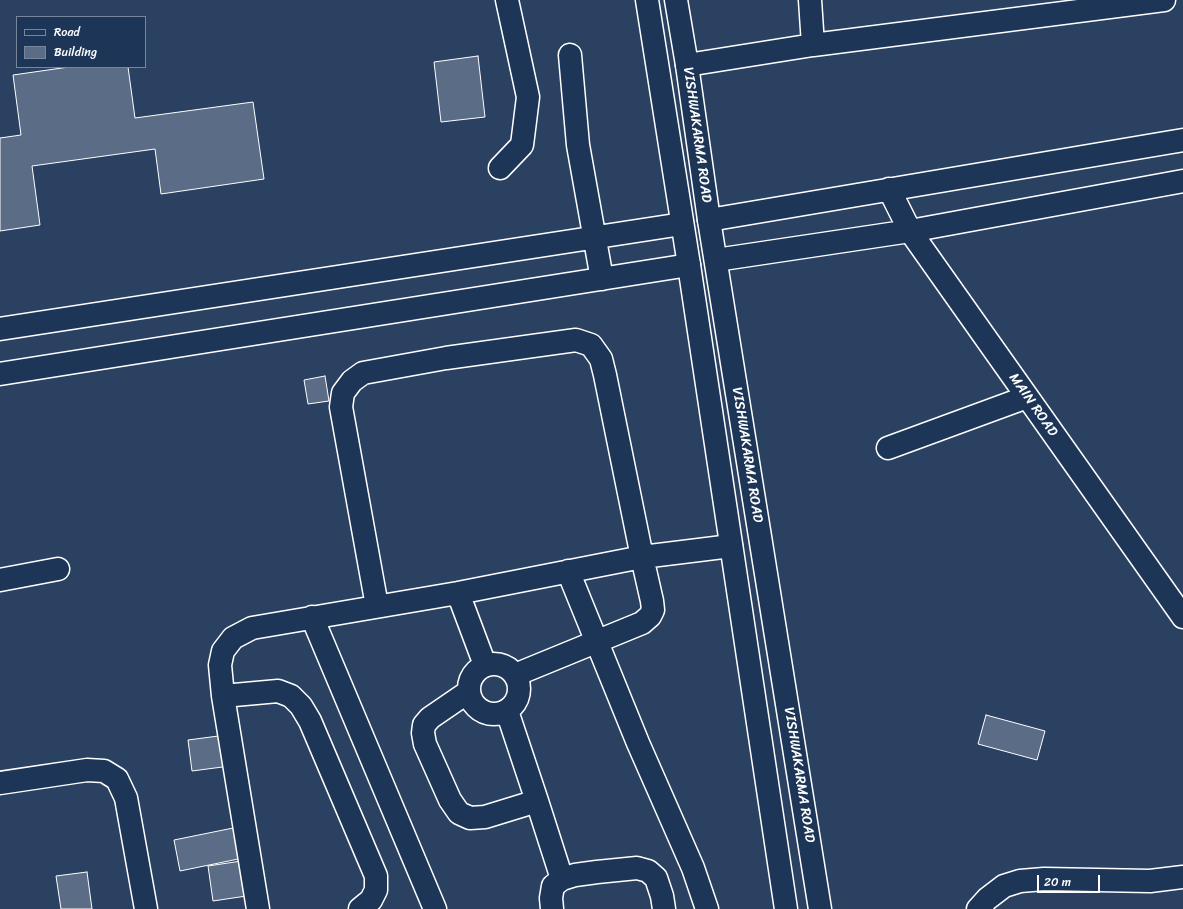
<!DOCTYPE html>
<html>
<head>
<meta charset="utf-8">
<style>
	body { margin:0 }
	#map { position:relative; width:1183px; height:909px; overflow:hidden; background:#2a4161; font-family:Sriracha,sans-serif }
	canvas { display:block }
	.legend { position:absolute; left:16px; top:16px; width:130px; height:52px; box-sizing:border-box; background:#1d3557; border:1px solid #77869a; margin:0; padding:5px 7px; list-style:none; font-size:12px; color:#fff }
	.legend li { display:flex; align-items:center; gap:8px; height:20px }
	.legend b { width:20px; border:1px solid #77869a }
	.scale { position:absolute; left:1037px; top:875px; width:63px; height:18px; box-sizing:border-box; border:2px solid #fff; border-top:0; padding-left:5px; font-size:12px; line-height:14px; white-space:nowrap; color:#fff; -webkit-text-stroke:3px #1d3557; paint-order:stroke }
</style>
</head>
<body>
<div id="map">
<canvas width="1183" height="909"></canvas>
<ul class="legend">
<li><b style="height:5px;background:#1d3557"></b>Road</li>
<li><b style="height:11px;background:#5b6c86"></b>Building</li>
</ul>
<div class="scale">20 m</div>
</div>
<script>
const ctx = document.querySelector('canvas').getContext('2d');
ctx.lineJoin = 'round';
function fill(path, color) {
  ctx.fillStyle = color;
  ctx.fill(path, 'evenodd');
}
function shape(rows) {
  const path = new Path2D();
  for (const r of rows) {
    if (r.length === 3) {
      path.moveTo(r[0] + r[2], r[1]);
      path.arc(r[0], r[1], r[2], 0, 2 * Math.PI);
      continue;
    }
    path.moveTo(r[0], r[1]);
    for (let i = 2; i < r.length; i += 2) path.lineTo(r[i], r[i + 1]);
  }
  return path;
}
function stroke(path, color, width, dash) {
  ctx.strokeStyle = color;
  ctx.lineWidth = width;
  ctx.lineCap = dash ? 'butt' : 'round';
  ctx.setLineDash(dash || []);
  ctx.stroke(path);
}
function write(font, color, halo, rows, align = 'center') {
  ctx.font = font + ' Sriracha,sans-serif';
  ctx.lineWidth = 3;
  ctx.setLineDash([]);
  ctx.textBaseline = 'middle';
  ctx.strokeStyle = halo;
  ctx.fillStyle = color;
  for (const [text, x, y, turn = 0] of rows) {
    ctx.save();
    ctx.translate(x, y);
    ctx.rotate((+turn || 0) * Math.PI / 180);
    ctx.textAlign = isNaN(turn) ? turn : align;
    if (halo) ctx.strokeText(text, 0, 0);
    ctx.fillText(text, 0, 0);
    ctx.restore();
  }
}
const building = shape([
	[478,56,485,117,441,122,434,62,478,56],
	[69,67,128,67,135,118,253,102,264,179,161,194,155,149,32,166,40,225,0,231,0,138,21,135,13,75,69,67],
	[325,376,329,401,308,404,304,380,325,376],
	[986,715,1045,731,1037,760,978,744,986,715],
	[226,735,230,766,192,771,188,740,226,735],
	[243,826,248,857,180,871,174,840,243,826],
	[248,860,253,895,213,901,208,866,248,860],
	[87,872,92,909,61,909,56,876,87,872]
]);
fill(building, '#5b6c86');
stroke(building, '#fff', 1);
const minor = shape([
	[810,0,813,45],
	[570,55,578,145,602,279],
	[687,65,813,45,1164,0],
	[500,168,522,145,528,97,507,0],
	[889,189,910,231,1183,617],
	[709,220,1183,140],
	[716,260,910,231,1183,181],
	[0,329,682,224],
	[0,374,689,265],
	[888,448,1027,397],
	[568,571,638,743,693,868,707,909],
	[0,580,58,569],
	[458,593,485,665],
	[377,606,341,407,343,393,352,381,363,373,446,358,576,340,591,345,601,359,605,375,642,557,652,601,653,610,650,616,642,623,515,675],
	[312,617,435,909],
	[494,689,25],
	[468,692,430,718,424,725,423,733,425,744,450,800,459,813,470,818,485,817,537,801],
	[223,696,278,691,291,696,301,706,310,721,376,876,376,890,371,900,360,909],
	[507,711,537,801,562,879],
	[0,783,87,770,104,771,117,779,126,798,146,909],
	[258,909,223,696,220,665,223,651,233,638,252,628,458,593,642,557,731,546],
	[552,909,551,898,553,886,562,879,575,875,597,872,637,868,648,871,656,878,662,896,664,909],
	[978,909,987,899,1004,886,1020,881,1044,879,1150,881,1183,877]
]);
const major = shape([
	[647,0,689,265,786,909],
	[676,0,687,65,709,220,820,909]
]);
stroke(minor, '#fff', 25);
stroke(major, '#fff', 25);
stroke(minor, '#1d3557', 22);
stroke(major, '#1d3557', 22);
write('14px', '#fff', '#1d3557', [
	["VISHWAKARMA ROAD",697,135,82],
	["MAIN ROAD",1033,405,55],
	["VISHWAKARMA ROAD",747,455,81],
	["VISHWAKARMA ROAD",799,775,81]
]);
</script>
</body>
</html>
